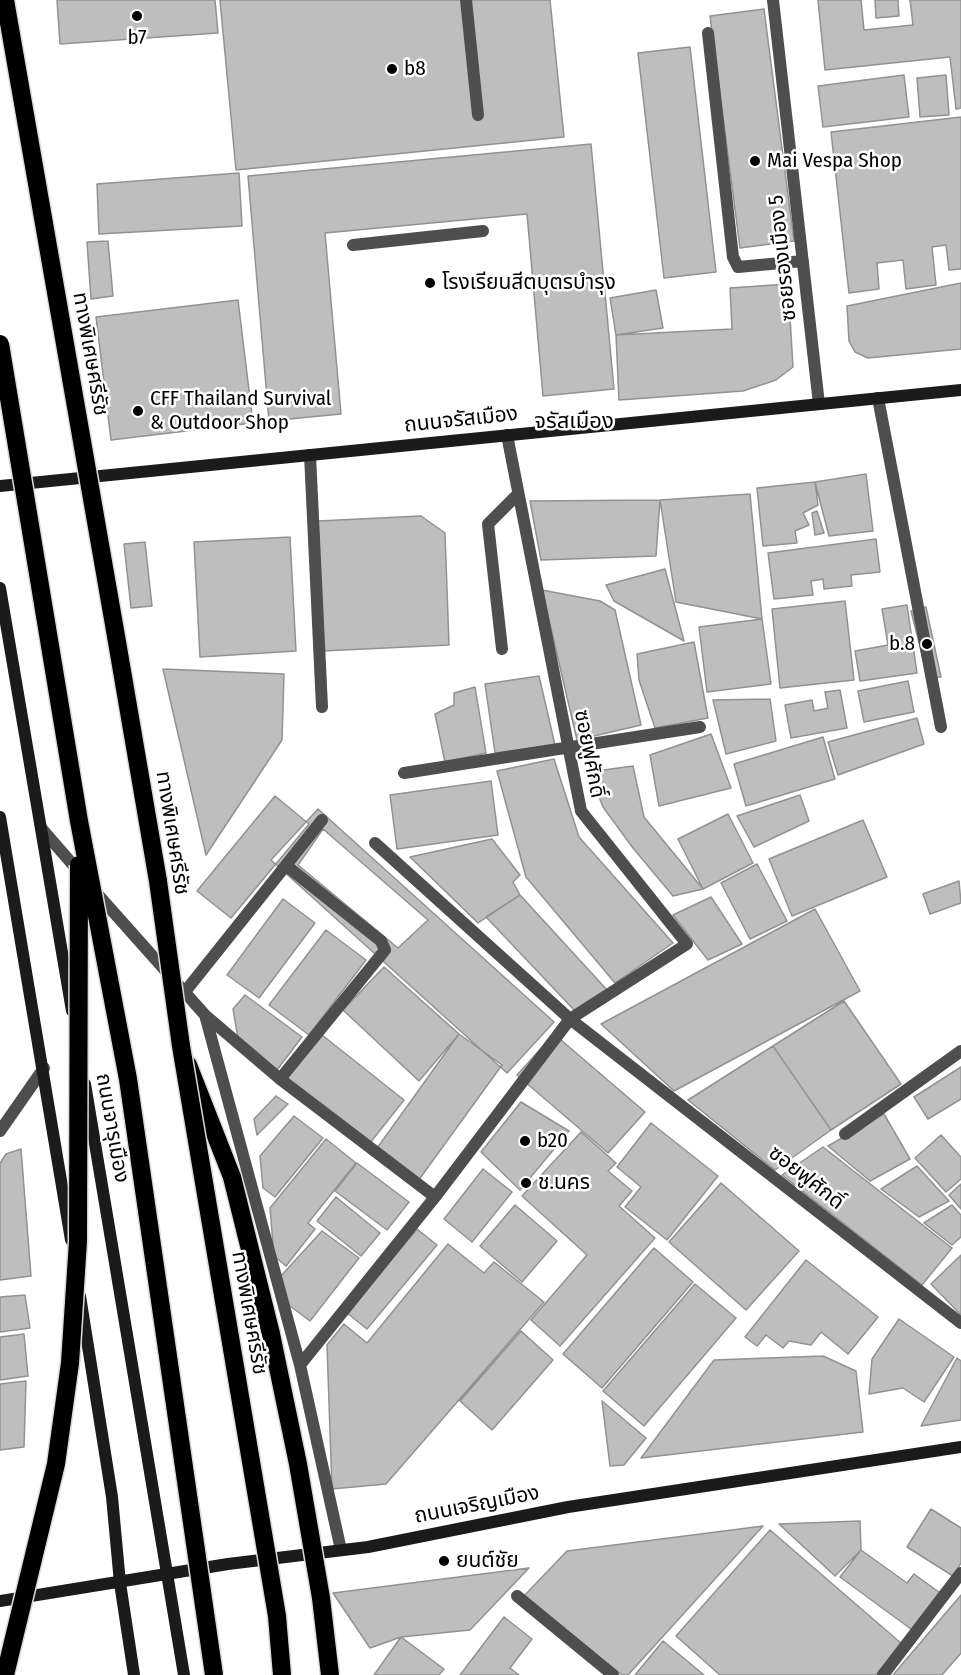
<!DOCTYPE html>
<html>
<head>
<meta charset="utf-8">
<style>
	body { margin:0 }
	canvas { display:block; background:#fff }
</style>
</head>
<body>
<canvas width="961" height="1675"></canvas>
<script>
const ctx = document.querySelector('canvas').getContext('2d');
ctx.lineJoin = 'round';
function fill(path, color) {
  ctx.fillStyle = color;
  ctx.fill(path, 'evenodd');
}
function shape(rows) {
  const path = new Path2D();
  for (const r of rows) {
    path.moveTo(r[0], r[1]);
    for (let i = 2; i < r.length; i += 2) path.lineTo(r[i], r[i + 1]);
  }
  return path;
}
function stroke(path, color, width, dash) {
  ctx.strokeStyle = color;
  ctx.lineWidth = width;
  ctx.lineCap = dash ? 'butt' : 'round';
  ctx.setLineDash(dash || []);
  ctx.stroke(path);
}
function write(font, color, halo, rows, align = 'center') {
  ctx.font = font + ' "Fira Sans Condensed","Noto Sans Thai",sans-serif';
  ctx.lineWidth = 5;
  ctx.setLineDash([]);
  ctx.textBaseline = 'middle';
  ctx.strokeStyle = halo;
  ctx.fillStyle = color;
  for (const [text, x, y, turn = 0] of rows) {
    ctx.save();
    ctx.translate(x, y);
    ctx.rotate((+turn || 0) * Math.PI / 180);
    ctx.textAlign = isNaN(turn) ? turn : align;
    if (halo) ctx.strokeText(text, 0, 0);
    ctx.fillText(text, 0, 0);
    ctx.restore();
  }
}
const building = shape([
	[57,0,215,0,218,33,60,44,57,0],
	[220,0,550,0,564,137,236,170,220,0],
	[818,0,861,0,864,30,913,25,910,0,961,0,961,108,956,109,950,57,825,70,818,0],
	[875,0,898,0,899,16,876,18,875,0],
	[764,9,794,241,740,248,710,16,764,9],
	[690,47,716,272,664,278,638,53,690,47],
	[904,75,909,117,823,127,818,86,904,75],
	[946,75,949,115,920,117,917,78,946,75],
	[961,117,961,269,949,270,946,245,932,247,936,285,906,289,903,260,877,263,879,289,849,293,831,132,961,117],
	[591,144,614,389,543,396,527,214,325,233,341,414,269,421,248,176,591,144],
	[239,173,242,226,99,234,97,184,239,173],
	[108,241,113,296,91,299,87,242,108,241],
	[961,283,961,349,868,358,855,352,849,341,847,306,961,283],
	[788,284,793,367,776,380,743,391,619,400,616,335,732,329,730,288,788,284],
	[656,290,663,328,616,335,610,298,656,290],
	[238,300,253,423,111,440,96,317,238,300],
	[866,474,873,531,829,536,815,482,866,474],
	[815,482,818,505,803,513,809,525,795,531,797,543,763,546,757,488,815,482],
	[750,494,762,619,676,602,660,500,750,494],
	[660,500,656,556,541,560,530,501,660,500],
	[817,511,824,533,815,535,812,513,817,511],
	[421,516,445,533,449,645,323,651,318,521,421,516],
	[290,537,296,651,200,657,194,542,290,537],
	[876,539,880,572,851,575,852,586,824,589,823,579,811,581,813,595,774,599,768,553,876,539],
	[145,542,152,606,131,608,124,544,145,542],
	[665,569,684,641,614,601,606,585,665,569],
	[542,590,600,601,615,610,641,725,577,740,542,590],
	[845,601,854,680,780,688,772,609,845,601],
	[907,605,917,673,860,681,855,651,888,645,882,609,907,605],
	[926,607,941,677,928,678,911,611,926,607],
	[762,619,771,684,707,692,699,627,762,619],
	[694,642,708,718,655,728,639,680,637,654,694,642],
	[163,669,284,674,282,740,206,855,163,669],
	[539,676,555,745,495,753,485,684,539,676],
	[908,681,914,712,864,722,858,691,908,681],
	[475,687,486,753,445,762,435,714,454,705,454,693,475,687],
	[840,690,847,728,791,738,785,705,812,700,814,711,828,708,825,692,840,690],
	[770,699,776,741,726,754,713,700,770,699],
	[917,718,924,744,838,775,828,742,917,718],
	[711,734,731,788,659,806,650,755,711,734],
	[823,737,835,779,746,806,734,764,823,737],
	[554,759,579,837,673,943,615,983,526,877,497,771,554,759],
	[633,766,644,817,703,889,673,896,633,848,603,807,589,772,633,766],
	[491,781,498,835,397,849,390,795,491,781],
	[800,795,809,821,754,847,737,816,800,795],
	[275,796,309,824,231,918,197,891,275,796],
	[318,809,554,1022,507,1073,271,860,318,809],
	[728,814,753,863,703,889,678,839,728,814],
	[863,820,887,877,792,916,769,859,863,820],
	[323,829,428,920,398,948,298,865,323,829],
	[492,839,520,875,513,882,520,895,478,923,410,857,492,839],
	[757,864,787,921,750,939,721,883,757,864],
	[959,881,961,903,930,914,923,894,959,881],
	[520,895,608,991,576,1012,486,917,520,895],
	[711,897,742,944,708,960,673,915,711,897],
	[283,899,315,923,259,998,227,975,283,899],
	[815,909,860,991,674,1091,601,1024,815,909],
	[326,930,366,960,309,1035,269,1005,326,930],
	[384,967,459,1034,419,1081,343,1010,384,967],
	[245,995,302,1037,277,1070,238,1038,233,1009,245,995],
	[844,1001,901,1084,831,1130,773,1046,844,1001],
	[459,1034,502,1065,418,1181,375,1151,459,1034],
	[554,1034,645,1112,608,1153,517,1075,554,1034],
	[322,1035,404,1100,370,1143,287,1078,322,1035],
	[773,1046,831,1130,775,1170,688,1100,773,1046],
	[961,1067,961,1099,928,1119,914,1097,961,1067],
	[276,1096,288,1104,257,1135,254,1119,276,1096],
	[521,1102,569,1131,520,1190,481,1152,521,1102],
	[884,1114,910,1159,870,1181,828,1146,884,1114],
	[294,1116,323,1138,275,1197,263,1188,260,1156,294,1116],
	[651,1123,718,1176,667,1240,625,1207,641,1187,617,1167,651,1123],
	[581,1132,616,1163,608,1171,632,1191,619,1206,655,1238,560,1346,531,1320,587,1255,522,1196,581,1132],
	[941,1135,961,1157,961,1179,946,1192,915,1158,941,1135],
	[326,1139,356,1163,308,1223,315,1229,286,1266,274,1256,270,1208,326,1139],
	[823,1147,952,1248,922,1285,782,1175,823,1147],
	[21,1149,31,1276,0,1280,0,1163,6,1154,21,1149],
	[357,1163,409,1202,387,1230,335,1191,357,1163],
	[917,1166,949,1201,919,1217,881,1189,917,1166],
	[483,1169,512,1192,472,1242,444,1219,483,1169],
	[721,1183,799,1251,746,1310,669,1242,721,1183],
	[961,1184,961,1209,949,1195,961,1184],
	[336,1197,380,1233,361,1256,317,1221,336,1197],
	[515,1205,557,1241,522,1282,480,1246,515,1205],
	[952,1205,961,1215,961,1237,952,1245,924,1223,952,1205],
	[417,1229,437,1245,367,1329,347,1313,417,1229],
	[322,1231,359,1258,310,1321,282,1300,279,1278,322,1231],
	[448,1244,484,1273,494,1262,544,1302,386,1484,332,1489,327,1345,344,1324,367,1343,448,1244],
	[654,1248,693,1282,602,1388,563,1354,654,1248],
	[961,1255,961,1315,931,1284,961,1255],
	[806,1260,878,1317,848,1354,821,1332,811,1345,789,1341,783,1348,766,1335,757,1346,745,1337,806,1260],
	[695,1284,736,1318,644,1426,603,1391,695,1284],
	[25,1295,30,1328,0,1332,0,1297,25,1295],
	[899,1319,954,1357,924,1402,903,1388,869,1394,872,1359,899,1319],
	[521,1331,553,1360,492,1430,460,1401,521,1331],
	[24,1334,28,1376,0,1380,0,1337,24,1334],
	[823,1356,856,1371,863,1432,641,1458,714,1360,823,1356],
	[957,1358,961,1361,961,1420,921,1426,957,1358],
	[26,1381,24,1447,0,1450,0,1384,26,1381],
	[602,1401,646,1438,624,1465,610,1466,602,1401],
	[931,1509,961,1528,961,1563,953,1576,907,1547,931,1509],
	[860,1521,861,1550,835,1576,779,1524,860,1521],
	[763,1526,628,1675,622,1675,523,1597,567,1551,763,1526],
	[770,1530,902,1644,876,1675,720,1675,676,1636,770,1530],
	[861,1550,907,1583,914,1574,943,1595,915,1632,840,1577,861,1550],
	[529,1568,470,1630,401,1637,370,1648,333,1593,529,1568],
	[961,1595,961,1653,942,1675,893,1675,961,1595],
	[504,1617,532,1639,510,1668,519,1675,460,1675,504,1617],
	[401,1637,444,1669,439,1675,374,1675,401,1637],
	[663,1641,704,1675,635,1675,663,1641]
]);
fill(building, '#bebebe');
stroke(building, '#929292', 1.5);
const highway = shape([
	[116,636,158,881],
	[188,1065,232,1177,271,1334]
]);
stroke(highway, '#dbdbdb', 21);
stroke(shape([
	[466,0,478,115],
	[353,245,483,231],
	[502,649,488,524,518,494],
	[0,1131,44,1068],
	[845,1134,961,1051],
	[883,1675,961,1573]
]), '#4e4e4e', 12);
stroke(shape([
	[773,0,819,404],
	[708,33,733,257,738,267,803,261],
	[878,398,941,727],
	[310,455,322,707],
	[404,773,700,727],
	[41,828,81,874],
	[375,843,570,1019,961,1323],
	[92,888,205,1015,280,1079,435,1197],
	[184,993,322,820],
	[205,1015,300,1365,341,1550],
	[280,1079,385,950,381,941,288,867],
	[300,1365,435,1197,570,1019,687,944,581,811,507,435],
	[517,1596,613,1675]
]), '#4e4e4e', 12);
stroke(shape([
	[0,486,961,390],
	[0,588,72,1011],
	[0,817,71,1240],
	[85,1084,184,1675],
	[80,1296,112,1497,120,1583,134,1675],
	[0,1601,228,1564,368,1547,568,1507,961,1447]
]), '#1b1b1b', 12);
stroke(highway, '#000', 18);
const highwayBridge = shape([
	[5,0,116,636],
	[0,344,79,821,128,1079,214,1675],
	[158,881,181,1046,277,1616,282,1675],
	[271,1334,298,1464,321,1598,330,1675],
	[5,1675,56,1464,70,1363,78,1241,79,865]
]);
stroke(highwayBridge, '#dbdbdb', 21, []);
stroke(highwayBridge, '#000', 18);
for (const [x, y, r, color] of [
	[137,16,6,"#000"],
	[392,69,6,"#000"],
	[755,161,6,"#000"],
	[430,283,6,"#000"],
	[138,411,6,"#000"],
	[927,644,6,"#000"],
	[525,1141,6,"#000"],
	[526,1183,6,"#000"],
	[444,1561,6,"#000"]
]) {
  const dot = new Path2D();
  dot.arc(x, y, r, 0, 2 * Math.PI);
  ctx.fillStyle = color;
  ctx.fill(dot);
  stroke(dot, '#fff', 2);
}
write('21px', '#000', '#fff', [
	["b7",137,38,"center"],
	["b8",404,69],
	["Mai Vespa Shop",767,161],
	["โรงเรียนสีตบุตรบำรุง",442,283],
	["CFF Thailand Survival",150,399],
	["& Outdoor Shop",150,423],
	["b.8",915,644,"right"],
	["b20",537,1141],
	["ช.นคร",538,1183],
	["ยนต์ชัย",456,1561]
], 'left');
write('21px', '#000', '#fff', [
	["ซอยรองเมือง 5",783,258,-96],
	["ทางพิเศษศรีรัช",90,354,80],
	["ถนนจรัสเมือง",461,420,-6],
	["ซอยฟูศักดิ์",589,754,79],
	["ทางพิเศษศรีรัช",172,833,81],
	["ถนนจารุเมือง",112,1128,80],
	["ซอยฟูศักดิ์",806,1178,38],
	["ทางพิเศษศรีรัช",249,1313,80],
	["ถนนเจริญเมือง",477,1505,-11]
]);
write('22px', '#000', '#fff', [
	["จรัสเมือง",574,422]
]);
</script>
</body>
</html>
